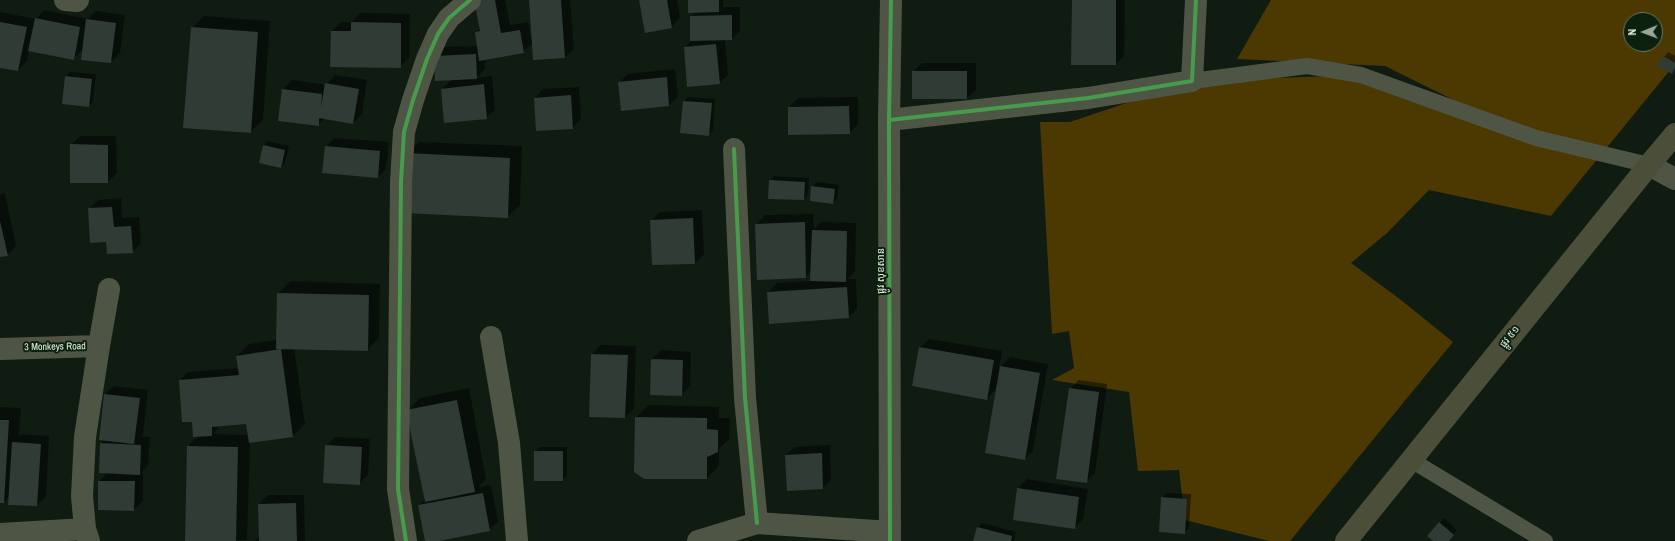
<!DOCTYPE html>
<html>
<head>
<meta charset="utf-8">
<style>
	body { margin:0 }
	#map { position:relative; width:1675px; height:541px; overflow:hidden; background:#101c12; font-family:"Archivo Narrow",sans-serif }
	canvas { display:block }
	.north { position:absolute; left:1623px; top:12px; width:40px; height:40px; box-sizing:border-box; background:#0c200e; border:1px solid #627464; border-radius:50%; rotate:269deg; font-size:11px; font-weight:700; line-height:16px; text-align:center; color:#e4f1e4 }
	.north::after { content:''; display:block; margin:auto; width:14px; height:18px; background:#9aa69a; clip-path:polygon(50% 0,100% 100%,50% 72%,0 100%) }
</style>
</head>
<body>
<div id="map">
<canvas width="1675" height="541"></canvas>
<div class="north">N</div>
</div>
<script>
const ctx = document.querySelector('canvas').getContext('2d');
ctx.lineJoin = 'round';
function fill(path, color) {
  ctx.fillStyle = color;
  ctx.fill(path, 'evenodd');
}
function shape(rows) {
  const path = new Path2D();
  for (const r of rows) {
    path.moveTo(r[0], r[1]);
    for (let i = 2; i < r.length; i += 2) path.lineTo(r[i], r[i + 1]);
  }
  return path;
}
function stroke(path, color, width, dash) {
  ctx.strokeStyle = color;
  ctx.lineWidth = width;
  ctx.lineCap = dash ? 'butt' : 'round';
  ctx.setLineDash(dash || []);
  ctx.stroke(path);
}
function write(font, color, halo, rows, align = 'center') {
  ctx.font = font + ' "Archivo Narrow","Noto Sans Khmer",sans-serif';
  ctx.lineWidth = 4;
  ctx.setLineDash([]);
  ctx.textBaseline = 'middle';
  ctx.strokeStyle = halo;
  ctx.fillStyle = color;
  for (const [text, x, y, turn = 0] of rows) {
    ctx.save();
    ctx.translate(x, y);
    ctx.rotate((+turn || 0) * Math.PI / 180);
    ctx.textAlign = isNaN(turn) ? turn : align;
    if (halo) ctx.strokeText(text, 0, 0);
    ctx.fillText(text, 0, 0);
    ctx.restore();
  }
}
fill(shape([
	[1271,0,1675,0,1675,64,1551,216,1429,190,1387,233,1351,263,1401,300,1453,342,1290,541,1269,541,1185,520,1179,470,1138,471,1129,392,1052,380,1074,368,1069,331,1052,334,1040,122,1070,122,1192,81,1361,75,1498,122,1385,66,1237,59],
	[1631,20,1655,20,1655,44,1631,44]
]), '#4c3902');
fill(shape([
	[475,0,505,0,510,25,528,22,531,38,532,37,530,0,570,0,574,49,565,57,533,43,523,52,485,59,485,69,477,78,492,76,495,110,486,118,442,89,452,79,435,56,444,47,478,46,476,32,480,28],
	[640,0,677,0,680,18,671,27],
	[689,0,723,0,723,7,740,7,740,31,732,39,725,40,728,75,719,83,685,47,691,41,691,17,695,12],
	[1073,0,1125,0,1124,56,1116,64],
	[44,10,88,19,96,11,125,15,120,53,111,62,83,49,73,59,29,50,27,61,18,70,0,67,0,12,36,19],
	[360,13,410,14,409,58,400,67,332,31,341,22,351,22],
	[204,16,270,21,263,120,250,132,192,28],
	[1668,52,1675,56,1675,69,1672,73,1664,57],
	[922,63,976,63,976,90,967,98,913,72],
	[675,69,678,96,669,105,619,83,628,74],
	[70,72,96,74,93,102,88,106,66,76],
	[335,75,367,80,362,114,353,123,324,118,318,125,283,89,292,80,326,85],
	[579,87,581,119,573,128,535,98,543,89],
	[688,97,715,99,713,130,708,135,684,101],
	[858,97,858,124,849,133,789,107,798,98],
	[80,136,116,136,117,173,108,182,71,145],
	[334,138,389,142,386,169,378,177,326,147],
	[268,141,289,146,285,163,281,167,264,145],
	[419,142,522,146,520,205,507,217,407,154],
	[774,176,809,178,808,195,804,199,770,181],
	[817,182,839,185,837,199,833,203,812,187],
	[5,193,16,246,7,255,0,256,0,194],
	[121,198,122,218,139,217,141,243,132,252,107,241,89,209,98,200],
	[702,210,704,254,695,263,651,221,660,212],
	[813,214,814,230,821,222,856,223,855,272,847,279,856,279,857,309,848,317,768,292,777,283,811,281,811,271,806,277,758,278,756,224,765,215],
	[290,281,380,284,379,338,367,350,294,348,305,424,293,436,250,442,247,540,186,541,188,446,198,436,180,380,188,372,239,368,237,356,249,344,277,340,278,294],
	[247,423,249,435,213,434,221,425],
	[929,339,1002,351,999,368,1010,357,1048,364,1033,451,1024,459,997,388,987,399,920,347],
	[601,345,636,346,634,409,625,417,590,416,592,354],
	[661,350,691,352,690,386,681,395,652,359],
	[1079,380,1107,384,1095,473,1086,482,1070,389],
	[114,386,148,390,143,434,141,436,150,437,148,465,141,473,143,473,143,501,134,510,99,481,108,472,101,443,105,440,105,394],
	[469,388,486,479,478,487,491,485,498,522,489,530,433,541,426,541,419,506,425,499,408,410,420,398],
	[649,405,719,407,719,418,730,418,729,439,719,449,719,466,707,478,636,417],
	[0,407,21,408,19,437,22,434,49,436,46,496,37,505,10,496,4,502,0,502],
	[335,437,370,439,368,475,359,484,326,446],
	[830,445,831,480,822,489,786,455,795,447],
	[540,447,567,447,567,476,563,480,535,452],
	[1027,479,1088,489,1083,519,1074,528,1014,519,1018,488],
	[1166,493,1191,494,1189,528,1184,533,1162,498],
	[268,495,304,495,305,541,255,541,260,536,259,504],
	[1444,518,1457,530,1448,541,1434,541,1440,523],
	[982,523,1016,532,1014,541,974,541,978,527]
]), '#0007');
fill(shape([
	[474,0,495,0,501,33,520,30,524,53,479,61,475,32,480,31],
	[529,0,561,0,565,58,533,60],
	[639,0,667,0,672,28,645,33],
	[688,0,719,0,719,12,688,13],
	[1072,0,1116,0,1116,65,1071,65],
	[732,15,732,40,690,41,690,16],
	[35,18,80,27,74,60,28,51],
	[86,19,116,23,111,63,81,60],
	[0,22,27,27,18,71,0,68],
	[351,22,401,23,401,68,330,67,331,31,351,31],
	[191,27,258,32,251,133,183,128],
	[716,44,720,84,687,87,684,47],
	[476,54,477,79,435,81,434,56],
	[1663,56,1675,63,1675,68,1672,74,1657,66],
	[912,71,967,71,967,99,912,99],
	[65,76,92,79,89,107,62,104],
	[667,77,669,106,621,111,618,82],
	[325,83,359,89,353,124,319,118,319,126,278,121,282,89,322,94,321,108],
	[484,84,487,119,444,123,441,89],
	[571,95,573,129,536,131,534,98],
	[683,101,712,103,709,136,680,133],
	[849,106,850,134,788,135,788,107],
	[70,144,108,145,108,183,70,183],
	[263,145,285,150,281,168,259,163],
	[325,146,380,151,378,178,322,173],
	[406,153,510,158,508,218,403,213],
	[769,180,805,182,804,200,768,199],
	[811,186,835,189,833,204,810,201],
	[112,207,114,227,131,226,133,253,107,254,106,242,90,243,88,208],
	[693,218,695,264,652,265,650,220],
	[0,221,8,256,0,257],
	[805,222,806,278,757,280,755,224],
	[812,230,847,231,846,282,810,281],
	[847,287,849,318,769,324,767,292],
	[277,293,369,295,368,351,276,349],
	[919,347,994,360,987,400,912,386],
	[281,349,293,437,249,443,246,424,212,427,212,436,193,437,192,422,182,422,179,380,239,375,236,356],
	[591,354,628,355,625,418,589,417],
	[651,359,683,360,682,396,650,395],
	[1000,366,1040,373,1025,460,985,453],
	[1069,388,1099,392,1087,483,1056,479],
	[104,394,140,398,134,444,99,440],
	[457,400,475,492,425,502,406,410],
	[635,417,707,418,707,429,718,430,718,452,707,457,707,479,644,479,634,472],
	[0,420,9,420,4,503,0,503],
	[12,442,41,444,37,506,8,505],
	[100,443,141,445,140,475,99,473],
	[325,445,362,447,360,485,323,483],
	[187,446,238,447,236,541,185,541],
	[534,451,563,451,563,481,534,481],
	[822,453,823,489,787,491,785,455],
	[98,481,135,481,134,511,98,510],
	[1017,488,1079,497,1075,529,1013,520],
	[483,493,490,531,439,541,425,541,418,505],
	[1161,497,1187,499,1185,534,1159,532],
	[296,503,297,541,259,541,258,504],
	[1439,522,1454,535,1449,541,1433,541,1427,536],
	[977,527,1012,536,1011,541,973,541]
]), '#2f3b34');
stroke(shape([
	[1192,81,1307,66,1361,75,1536,138,1649,165],
	[1411,460,1545,541]
]), '#4f5544', 16);
stroke(shape([
	[65,0,77,1,78,0],
	[889,120,1088,98,1192,81,1196,0],
	[734,149,745,398,757,523],
	[1649,165,1675,179],
	[491,337,509,443,517,541],
	[0,349,99,346,109,289],
	[0,534,85,529],
	[89,541,85,529,82,496,85,437,99,346],
	[406,541,398,489,401,182,404,132,413,100,427,59,438,34,449,18,470,0],
	[698,541,757,523,890,532]
]), '#4f5544', 22);
stroke(shape([
	[890,541,889,120,891,0]
]), '#4f5544', 22);
stroke(shape([
	[1346,541,1649,165,1675,134]
]), '#4b4f3a', 22);
stroke(shape([
	[889,120,1088,98,1192,81,1196,0],
	[734,149,745,398,757,523],
	[406,541,398,489,401,182,404,132,413,100,427,59,438,34,449,18,470,0],
	[890,541,889,120,891,0]
]), '#469c4c', 4);
write('10px', '#e4f1e4', '#0c200e', [
	["ផ្លូវ សុខសាន",881,271,-90],
	["ផ្លូវ ៥១",1510,337,-51],
	["3 Monkeys Road",55,347,-1]
]);
</script>
</body>
</html>
